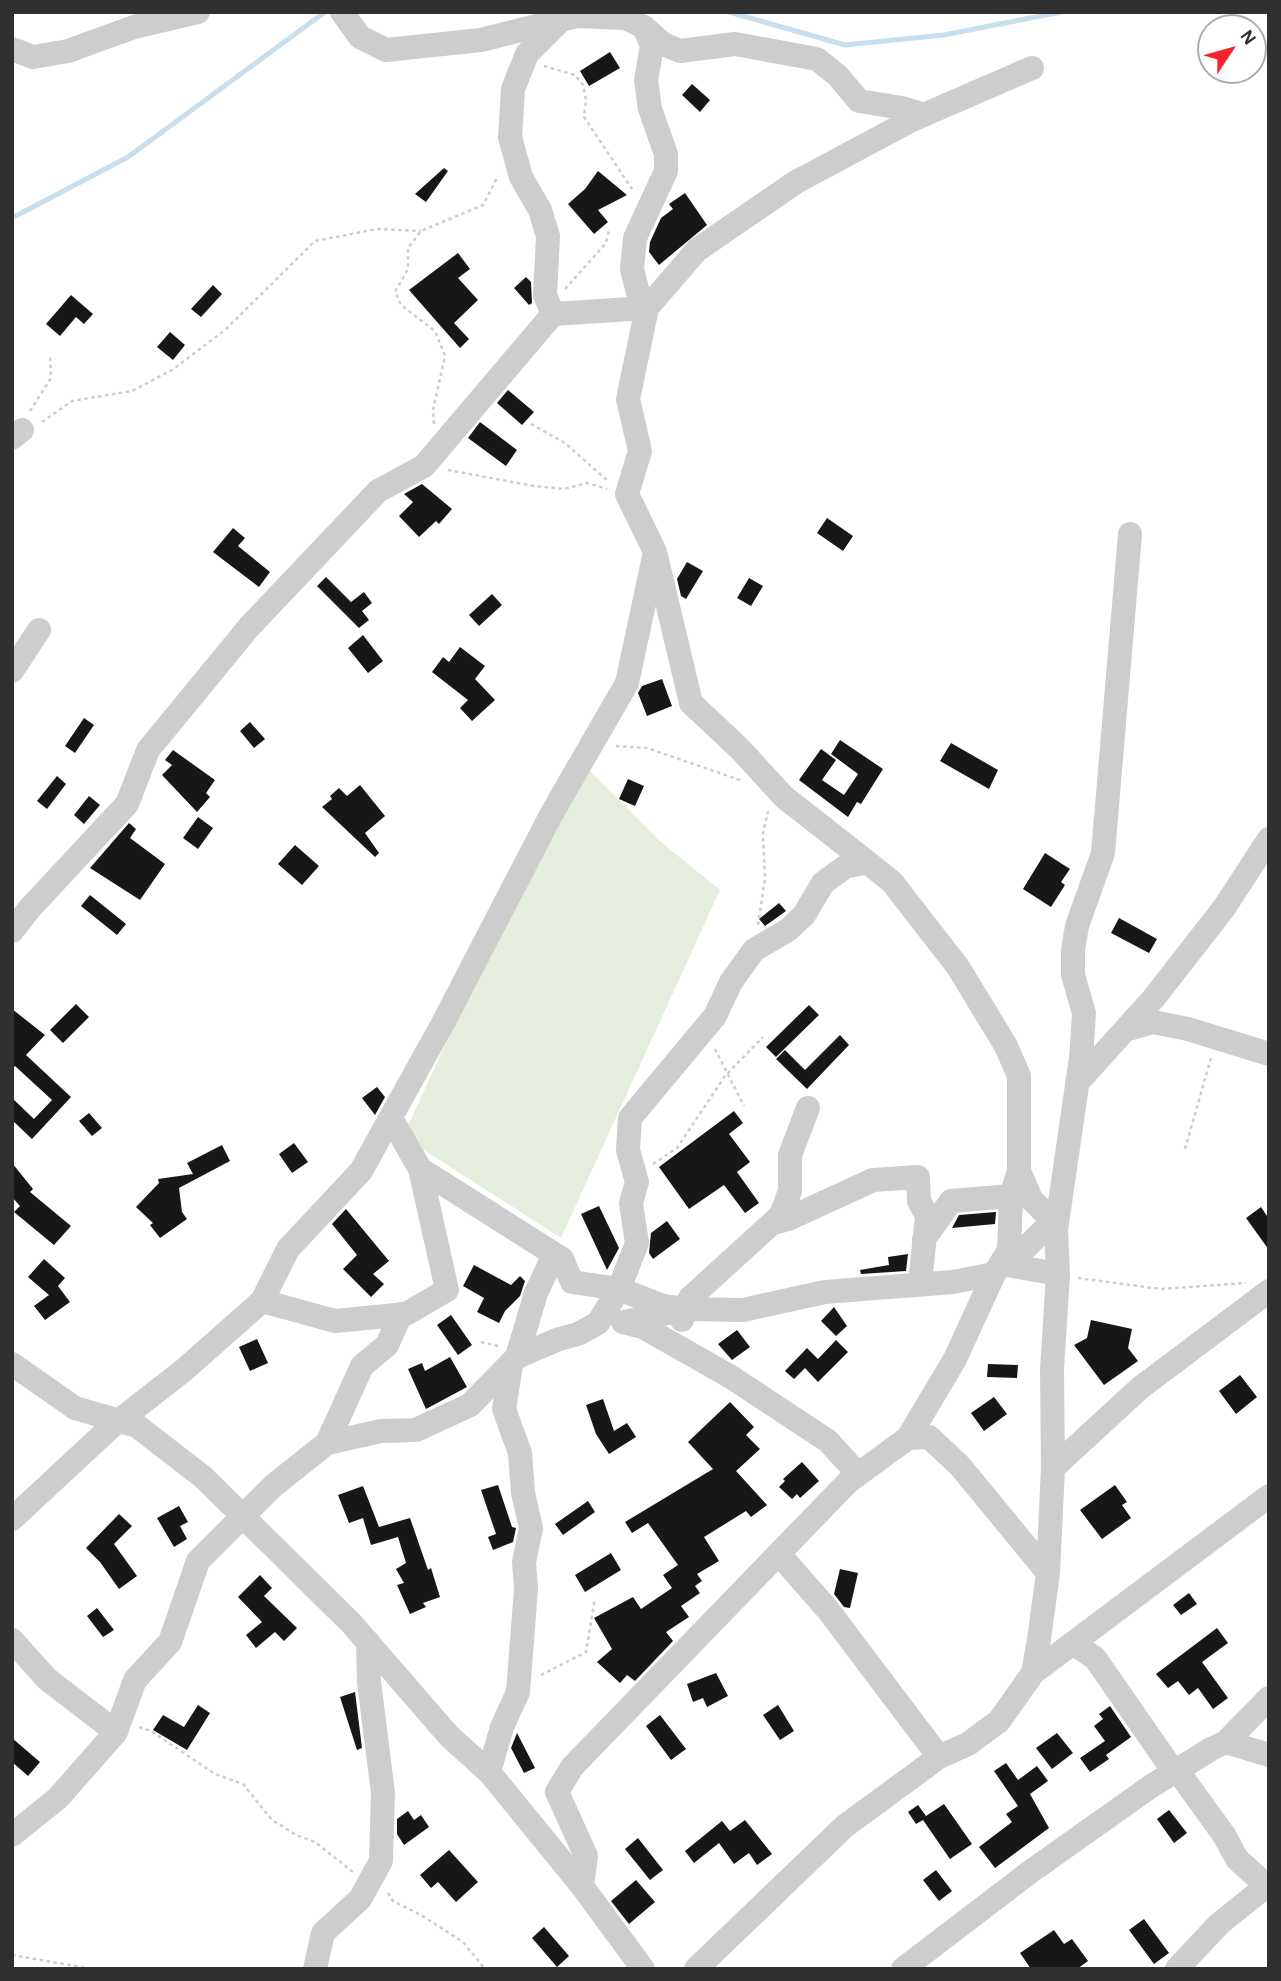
<!DOCTYPE html>
<html>
<head>
<meta charset="utf-8">
<style>
	body { margin:0 }
	#map { position:relative; width:1281px; height:1981px; overflow:hidden; background:#fff; font-family:"Alegreya Sans",sans-serif }
	canvas { display:block }
	.frame { position:absolute; inset:0; border:14px solid #303030; pointer-events:none }
	.north { position:absolute; left:1197px; top:14px; width:70px; height:70px; box-sizing:border-box; background:#fff; border:2px solid #acacac; border-radius:50%; rotate:54deg; font-size:19px; font-weight:700; line-height:28px; text-align:center; color:#303030 }
	.north::after { content:''; display:block; margin:auto; width:24px; height:32px; background:#f5242c; clip-path:polygon(50% 0,100% 100%,50% 72%,0 100%) }
</style>
</head>
<body>
<div id="map">
<canvas width="1281" height="1981"></canvas>
<div class="frame"></div>
<div class="north">N</div>
</div>
<script>
const ctx = document.querySelector('canvas').getContext('2d');
ctx.lineJoin = 'round';
function fill(path, color) {
  ctx.fillStyle = color;
  ctx.fill(path, 'evenodd');
}
function shape(rows) {
  const path = new Path2D();
  for (const r of rows) {
    path.moveTo(r[0], r[1]);
    for (let i = 2; i < r.length; i += 2) path.lineTo(r[i], r[i + 1]);
  }
  return path;
}
function stroke(path, color, width, dash) {
  ctx.strokeStyle = color;
  ctx.lineWidth = width;
  ctx.lineCap = dash ? 'butt' : 'round';
  ctx.setLineDash(dash || []);
  ctx.stroke(path);
}
fill(shape([
	[585,766,661,842,720,890,561,1238,413,1143,406,1130,470,991]
]), '#e5eedc');
stroke(shape([
	[729,12,845,45,944,35,1061,12],
	[12,218,128,157,325,12]
]), '#c7deef', 5);
fill(shape([
	[610,52,620,68,589,86,580,71],
	[692,84,710,100,700,112,682,95],
	[444,168,448,171,426,202,415,194],
	[598,171,627,195,598,210,608,222,594,234,568,204,585,189],
	[685,193,707,225,659,265,649,252,650,242,661,218,673,209,669,204],
	[458,253,470,269,458,278,478,300,454,323,469,339,460,348,409,290],
	[526,277,531,282,532,303,529,305,514,288],
	[213,285,222,294,201,317,191,309],
	[71,295,93,314,84,324,76,317,60,336,46,324],
	[170,332,185,345,173,360,157,347],
	[508,390,534,412,522,425,497,403],
	[480,422,517,450,506,466,468,438],
	[422,484,452,509,439,524,436,521,419,537,399,516,413,502,404,494],
	[827,518,853,536,843,551,817,533],
	[233,528,245,538,238,546,270,572,259,587,213,552],
	[687,562,703,571,686,599,681,596,677,579],
	[326,577,351,602,364,592,372,603,362,611,369,620,359,628,317,586],
	[749,578,763,586,751,606,737,598],
	[492,594,502,605,479,626,469,615],
	[363,635,383,661,368,673,348,648],
	[460,647,485,666,475,679,495,700,472,721,460,708,468,700,432,672,443,657,449,662],
	[662,679,672,706,647,716,638,693,642,686],
	[84,718,94,725,75,753,65,746],
	[250,722,265,739,254,748,240,731],
	[840,740,883,769,861,804,857,802,848,817,799,780,821,749,836,760,822,780,844,795,858,774,831,754],
	[951,743,998,770,989,789,940,761],
	[173,750,215,780,206,793,210,797,197,812,162,775,172,765,165,760],
	[57,776,66,784,47,809,37,801],
	[628,779,644,786,635,806,619,799],
	[360,785,385,816,365,833,379,853,375,857,322,807,332,799,330,796,339,788,347,796],
	[89,796,100,805,84,824,74,815],
	[198,817,213,828,198,849,183,838],
	[129,823,136,829,130,838,165,864,140,900,90,868],
	[295,845,319,866,302,885,278,864],
	[1045,853,1070,869,1061,882,1065,885,1051,907,1023,889],
	[90,895,126,924,117,935,81,906],
	[779,903,786,911,765,926,759,919],
	[1119,918,1157,939,1149,953,1111,933],
	[76,1004,89,1017,63,1043,50,1030],
	[809,1005,819,1015,776,1057,766,1047],
	[12,1009,45,1035,26,1055,71,1097,32,1139,12,1120,12,1098,34,1119,52,1100,15,1066,12,1069],
	[840,1035,849,1045,807,1089,776,1059,785,1050,805,1070],
	[377,1087,385,1097,375,1115,362,1098],
	[734,1111,743,1123,729,1134,750,1162,737,1172,759,1203,745,1213,724,1185,689,1209,659,1167],
	[89,1113,102,1128,92,1136,79,1121],
	[294,1143,308,1162,292,1173,279,1154],
	[222,1145,230,1161,179,1188,182,1212,187,1219,160,1238,150,1225,153,1223,136,1207,159,1183,158,1179,193,1174,187,1163],
	[12,1163,33,1189,30,1192,71,1226,54,1245,14,1212,20,1206,12,1197],
	[599,1206,619,1248,607,1270,581,1214],
	[1261,1207,1269,1219,1269,1250,1246,1218],
	[346,1209,389,1261,373,1274,384,1284,371,1297,343,1269,357,1255,332,1224],
	[996,1212,995,1224,952,1228,959,1215],
	[667,1221,680,1239,653,1259,649,1253,651,1233],
	[908,1254,906,1271,861,1274,860,1270,889,1265,888,1257],
	[44,1259,65,1278,58,1286,70,1302,45,1320,34,1306,49,1295,28,1277],
	[474,1265,511,1285,520,1276,525,1281,520,1296,505,1311,499,1323,477,1312,484,1298,463,1286],
	[834,1307,847,1326,836,1336,821,1321],
	[451,1315,472,1345,458,1355,437,1325],
	[1091,1320,1132,1329,1128,1348,1138,1361,1104,1385,1074,1345,1087,1338],
	[737,1330,750,1347,732,1360,718,1344],
	[257,1339,268,1363,250,1371,239,1347],
	[836,1340,848,1352,818,1382,805,1368,794,1379,785,1371,807,1348,818,1359],
	[450,1357,467,1387,426,1409,408,1369,422,1363,425,1371],
	[988,1364,1018,1365,1017,1378,987,1377],
	[1240,1375,1257,1397,1236,1414,1219,1391],
	[994,1397,1007,1414,984,1431,971,1413],
	[603,1399,614,1431,627,1423,636,1437,609,1454,596,1434,586,1405],
	[730,1402,754,1427,746,1435,760,1449,736,1471,767,1505,751,1517,746,1511,704,1537,719,1561,697,1574,702,1581,695,1586,700,1593,681,1606,689,1617,666,1632,673,1641,635,1681,627,1675,620,1683,597,1662,612,1649,594,1618,633,1597,641,1609,672,1588,663,1575,678,1565,648,1523,632,1533,625,1522,713,1469,688,1442],
	[802,1462,819,1481,800,1498,797,1494,792,1499,779,1487,785,1481,783,1479],
	[498,1485,512,1527,516,1528,513,1542,493,1550,488,1537,496,1534,481,1490],
	[1115,1485,1127,1502,1122,1505,1131,1518,1102,1539,1080,1510],
	[363,1486,379,1527,410,1518,428,1570,431,1568,440,1597,423,1603,426,1607,410,1614,397,1585,404,1583,396,1569,406,1563,398,1537,371,1545,363,1518,349,1523,338,1495],
	[588,1501,595,1512,563,1535,555,1524],
	[179,1506,188,1522,180,1526,187,1539,174,1547,157,1518],
	[119,1514,132,1526,114,1544,137,1576,119,1589,100,1562,86,1548],
	[611,1553,621,1570,585,1592,575,1575],
	[840,1569,858,1573,850,1608,844,1607,834,1594],
	[260,1575,272,1588,264,1596,297,1628,284,1641,275,1632,256,1648,246,1635,262,1622,238,1597],
	[1189,1593,1197,1604,1181,1615,1173,1605],
	[97,1608,114,1630,103,1637,87,1616],
	[1217,1628,1228,1643,1202,1662,1228,1698,1213,1709,1198,1688,1189,1695,1178,1681,1168,1688,1156,1674],
	[716,1673,728,1696,707,1707,703,1698,693,1702,687,1684],
	[355,1692,362,1748,357,1750,340,1697],
	[198,1705,210,1713,187,1750,153,1730,163,1715,184,1727],
	[778,1705,794,1731,780,1740,763,1715],
	[1110,1706,1131,1737,1106,1755,1109,1759,1090,1772,1080,1758,1105,1741,1094,1726,1103,1719,1099,1714],
	[660,1715,686,1749,671,1760,646,1726],
	[517,1733,535,1768,524,1773,511,1748],
	[1057,1733,1073,1753,1052,1769,1036,1748],
	[12,1738,40,1762,28,1776,12,1762],
	[1006,1763,1018,1780,1037,1766,1048,1781,1030,1794,1049,1828,995,1868,979,1847,1012,1822,1006,1814,1018,1806,994,1771],
	[944,1804,972,1844,950,1859,923,1820,916,1824,908,1812,918,1805,926,1816],
	[1169,1810,1187,1833,1174,1843,1157,1819],
	[408,1811,414,1820,421,1815,429,1827,404,1845,397,1834,397,1819],
	[745,1820,772,1854,757,1865,749,1853,734,1864,719,1843,694,1863,685,1851,722,1821,730,1831],
	[638,1838,663,1870,650,1880,625,1849],
	[449,1850,478,1882,456,1902,438,1882,431,1888,420,1875],
	[936,1870,952,1891,939,1901,923,1880],
	[636,1880,655,1902,629,1924,611,1901],
	[1144,1919,1169,1953,1154,1964,1129,1930],
	[544,1927,569,1956,557,1967,532,1938],
	[1054,1930,1064,1944,1072,1939,1088,1961,1077,1969,1031,1969,1020,1953]
]), '#171717');
stroke(shape([
	[544,66,575,75,583,85,586,100,584,117,634,192],
	[565,289,606,243,609,230],
	[30,411,51,378,50,357],
	[42,422,72,401,132,391,172,370,225,330,315,241,377,229,421,231],
	[434,424,433,410,445,356,435,331,401,305,395,292,408,269,408,248,421,231,483,205,498,176],
	[531,424,565,443,609,482],
	[448,470,534,486,564,489,587,483,607,489],
	[616,746,647,748,740,780],
	[758,925,765,878,763,834,768,811],
	[715,1049,744,1106],
	[1185,1149,1211,1058],
	[653,1164,677,1148,725,1076,763,1037],
	[1078,1278,1161,1289,1246,1283],
	[481,1342,498,1346],
	[541,1675,586,1652,595,1598],
	[139,1727,151,1731,215,1774,243,1784,272,1820,296,1835,315,1842,353,1872],
	[388,1893,393,1901,421,1915,463,1942,485,1969],
	[12,1955,93,1969]
]), '#cdcdcd', 2.5, [3.5, 3.5]);
stroke(shape([
	[342,12,360,37,386,50,481,40,577,16,625,18,644,27,663,44,680,51,735,44,817,59,838,76,859,101,902,108,924,115],
	[12,49,33,57,68,51,134,27,198,12],
	[553,314,545,295,548,236,540,210,521,177,510,137,513,89,527,54,563,18],
	[12,438,22,430],
	[656,556,691,703,740,749,784,797,867,862],
	[12,671,39,630],
	[12,931,30,908,127,804,148,750,249,627,378,491,424,466,553,314,647,308,697,250,796,182,912,120,1032,68],
	[1125,1030,1153,1022,1188,1029,1269,1054],
	[1077,1083,1153,999,1224,908,1269,839],
	[391,1118,420,1169],
	[1053,1221,1015,1258,1001,1264,1058,1274],
	[774,1223,788,1219,873,1180,918,1177,919,1201,927,1216,920,1283],
	[1056,1230,1081,1058,1084,1013,1073,975,1073,950,1077,926,1103,853,1130,534],
	[924,1239,951,1201,1011,1196],
	[262,1301,288,1249,361,1171,442,1025,552,813,627,683,655,552,627,494,640,451,628,399,647,308,638,293,632,269,635,238,666,171,666,154,650,109,646,80,652,46,644,27],
	[682,1320,690,1298,781,1215,790,1191,790,1155,808,1108],
	[623,1322,643,1327,731,1377,828,1441,858,1474],
	[624,1322,686,1309,743,1310,825,1292,953,1282,994,1274],
	[517,1357,536,1293,554,1255],
	[12,1364,75,1408,137,1426,203,1477,352,1624,449,1736,489,1772,582,1886],
	[908,1438,955,1359,994,1274,1009,1250,1011,1196,1019,1171],
	[327,1443,362,1366,387,1345,401,1314],
	[1053,1468,1140,1388,1269,1291],
	[12,1519,111,1427,184,1370,262,1301,335,1321,406,1314,447,1290,420,1169,562,1259,572,1282,619,1289,663,1306,686,1309],
	[779,1554,828,1610,939,1757],
	[12,1640,47,1679,116,1732],
	[1074,1644,1095,1658,1174,1772],
	[1033,1673,1269,1496],
	[1226,1742,1269,1698],
	[1177,1770,1224,1835,1237,1859,1269,1888],
	[489,1772,502,1727,518,1692,526,1589,524,1562,531,1528,523,1493,520,1453,504,1409,511,1365],
	[12,1835,58,1798,116,1732,135,1680,170,1642,198,1561,273,1486,327,1443,381,1431,416,1430,470,1405,517,1357,559,1339,578,1334,598,1323,619,1289,637,1243,631,1203,637,1182,628,1150,630,1118,715,1016,731,982,754,950,788,930,804,915,823,883,845,867,867,862,892,882,958,967,1006,1046,1019,1076,1019,1171,1031,1199,1053,1221,1056,1230,1058,1274,1052,1369,1053,1468,1048,1573,1039,1639,1033,1673,999,1721,968,1744,939,1757,845,1826,696,1969],
	[315,1969,323,1933,360,1899,381,1861,383,1793,369,1682,368,1642],
	[643,1969,582,1886,586,1856,557,1792,572,1767,849,1481,908,1438,929,1437,960,1466,1048,1573],
	[903,1969,1030,1872,1150,1787,1211,1749,1226,1742,1269,1755],
	[1177,1969,1219,1924,1259,1892,1262,1882]
]), '#cdcdcd', 24);
</script>
</body>
</html>
